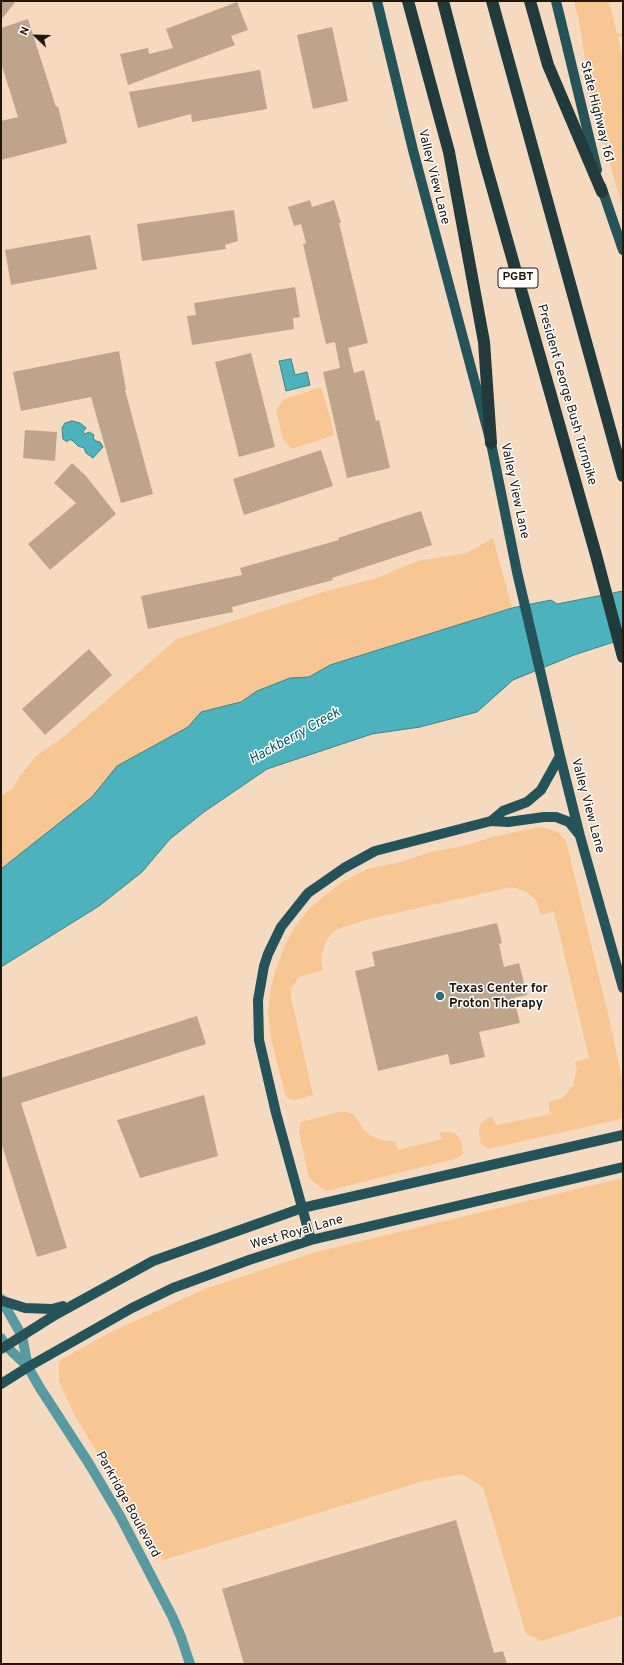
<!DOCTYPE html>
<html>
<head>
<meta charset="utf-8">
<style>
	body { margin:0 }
	#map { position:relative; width:624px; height:1665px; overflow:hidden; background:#f5dabf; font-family:Overpass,sans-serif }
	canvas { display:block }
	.frame { position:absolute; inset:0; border:2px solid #20170d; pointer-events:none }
	.north { position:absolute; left:16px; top:16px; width:40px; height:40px; -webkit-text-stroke:3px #fff; paint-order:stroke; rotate:293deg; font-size:11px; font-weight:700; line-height:16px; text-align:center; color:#20170d }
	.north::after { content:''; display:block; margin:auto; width:14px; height:18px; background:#20170d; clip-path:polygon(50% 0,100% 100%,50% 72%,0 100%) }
</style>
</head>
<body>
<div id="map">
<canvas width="624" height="1665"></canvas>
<div class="frame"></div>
<div class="north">N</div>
</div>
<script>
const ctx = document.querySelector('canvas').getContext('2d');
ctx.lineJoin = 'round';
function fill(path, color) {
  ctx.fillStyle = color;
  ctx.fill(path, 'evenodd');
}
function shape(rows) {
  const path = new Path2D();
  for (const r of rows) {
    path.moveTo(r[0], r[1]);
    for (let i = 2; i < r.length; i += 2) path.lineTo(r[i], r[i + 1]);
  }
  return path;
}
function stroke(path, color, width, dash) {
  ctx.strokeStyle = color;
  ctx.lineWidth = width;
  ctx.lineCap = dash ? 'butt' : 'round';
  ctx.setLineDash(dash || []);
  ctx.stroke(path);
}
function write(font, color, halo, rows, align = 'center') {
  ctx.font = font + ' Overpass,sans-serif';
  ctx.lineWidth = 3;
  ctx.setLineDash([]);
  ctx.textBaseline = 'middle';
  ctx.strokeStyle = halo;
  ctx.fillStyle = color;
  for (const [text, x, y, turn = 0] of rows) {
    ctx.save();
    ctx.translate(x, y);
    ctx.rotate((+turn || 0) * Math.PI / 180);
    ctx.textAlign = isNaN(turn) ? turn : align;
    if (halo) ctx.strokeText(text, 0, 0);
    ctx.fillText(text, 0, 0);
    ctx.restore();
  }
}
fill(shape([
	[574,1,609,1,617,34,623,33,623,36,618,37,623,60,623,209,590,93,580,26],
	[321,387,331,420,334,435,292,449,283,439,276,409,285,399],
	[493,538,512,608,330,665,1,871,1,796,13,788,20,776,35,757,66,735,177,639,330,590,377,578,417,561,467,553],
	[541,827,558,832,566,841,609,1018,623,1084,623,1105,621,1119,488,1149,481,1144,479,1133,480,1125,486,1119,492,1116,496,1125,551,1114,548,1102,563,1098,573,1085,577,1069,575,1062,589,1058,554,911,541,915,536,900,525,891,512,887,373,918,340,928,332,933,326,941,321,956,323,970,299,977,291,989,291,997,313,1095,295,1100,289,1099,285,1094,271,1038,268,1014,270,991,275,972,284,947,294,928,310,908,342,882,367,869,402,862,430,852,464,846,496,836],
	[339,1112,345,1112,353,1114,365,1131,371,1136,387,1141,395,1141,398,1150,442,1139,439,1133,448,1132,455,1133,459,1137,462,1144,463,1153,460,1157,454,1159,326,1191,309,1178,299,1132,301,1122],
	[623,1178,623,1615,542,1641,526,1634,483,1487,462,1474,424,1481,163,1560,134,1515,74,1414,59,1381,59,1361,107,1334,205,1289,316,1252]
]), '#f7c692');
const water = shape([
	[291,359,295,375,307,372,310,385,286,391,279,361,291,359],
	[72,421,80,423,86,428,83,432,85,434,89,432,94,435,93,438,96,441,100,442,103,447,93,458,86,453,84,448,78,446,72,440,68,440,67,442,63,439,62,428,65,423,72,421],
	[623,591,623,639,574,655,513,680,477,712,420,727,372,734,267,769,204,812,170,839,142,872,99,906,1,967,1,869,92,797,117,766,188,727,201,712,241,702,257,691,290,678,309,677,330,665,512,608,551,600,557,604,623,591]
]);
fill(water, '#4cb2bb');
stroke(water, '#3f8487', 1);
fill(shape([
	[1,1,16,1,1,20],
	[237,2,248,30,231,36,235,45,128,85,120,54,148,48,149,54,173,48,166,29],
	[28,19,56,107,58,106,67,143,1,160,1,121,18,117,1,63,1,28],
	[332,27,348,101,313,109,297,35],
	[260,70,267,109,192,122,191,114,138,128,129,92],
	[310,200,312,207,334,200,341,223,339,223,368,343,348,348,354,373,364,370,376,421,379,420,390,468,347,478,323,372,340,368,335,342,326,344,303,244,306,243,301,224,294,226,288,207],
	[234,210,238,241,225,245,226,249,142,261,137,224],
	[90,235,97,269,11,285,5,250],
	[295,287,300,317,293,318,294,329,192,345,187,316,196,315,194,303],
	[119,351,126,390,125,390,153,494,121,503,91,397,21,411,13,372],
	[251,353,275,447,239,457,215,362],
	[25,430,57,432,55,461,23,458],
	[321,450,333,486,244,515,233,479],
	[72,463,86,476,116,514,50,570,28,544,76,503,54,483],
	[421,511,432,545,332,578,333,580,232,607,233,612,148,629,141,596,242,575,240,568,339,540,338,538],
	[89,649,112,675,45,735,22,709],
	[497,923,502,943,499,944,504,967,519,963,527,995,514,998,520,1023,479,1032,485,1057,450,1065,448,1054,378,1071,355,971,375,966,372,952],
	[197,1016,206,1044,21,1103,67,1248,37,1257,1,1142,1,1078],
	[204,1095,218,1156,140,1178,117,1120],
	[456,1520,494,1653,503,1651,507,1664,244,1664,222,1589]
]), '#bda48a');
stroke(shape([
	[1,1299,22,1336,28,1367],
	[1,1338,6,1346,28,1367,40,1388,88,1462,120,1516,172,1616,181,1637,190,1664]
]), '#579aa1', 10);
stroke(shape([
	[377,1,413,150,491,443,517,572,560,756,580,836,623,988],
	[556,1,597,170],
	[601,186,623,250],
	[491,821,503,811,527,802,541,790,560,756],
	[311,1240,276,1113,259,1040,258,1000,264,966,268,954,281,927,308,893,344,868,375,851,491,821,508,822,544,817,556,817,569,822,578,833],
	[3,1301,25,1308,52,1309,63,1306],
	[1,1349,55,1315,153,1261,302,1208,623,1135],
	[1,1384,28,1367,132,1308,173,1288,249,1260,311,1240,623,1167]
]), '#245459', 10);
stroke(shape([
	[408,1,449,152,484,342,491,443],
	[443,1,483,155,596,555,623,657],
	[492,1,623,476],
	[530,1,548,65,602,192]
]), '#213a3c', 12);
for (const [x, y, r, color] of [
	[440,996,5,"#267077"]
]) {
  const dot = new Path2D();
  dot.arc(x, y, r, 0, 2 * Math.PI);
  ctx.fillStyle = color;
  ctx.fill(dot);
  stroke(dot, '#fff', 1.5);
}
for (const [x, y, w] of [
	[518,278,40]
]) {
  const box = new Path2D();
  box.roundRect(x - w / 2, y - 10, w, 20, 3);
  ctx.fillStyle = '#fff';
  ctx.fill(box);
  stroke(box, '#20170d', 1);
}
write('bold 12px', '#20170d', null, [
	["PGBT",518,278]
]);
write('13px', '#20170d', '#fff', [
	["State Highway 161",596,112,76],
	["Valley View Lane",433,177,76],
	["President George Bush Turnpike",566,395,74],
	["Valley View Lane",514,491,78],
	["Valley View Lane",587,806,75],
	["West Royal Lane",297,1233,-16],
	["Parkridge Boulevard",127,1505,61]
]);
write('bold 13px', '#20170d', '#fff', [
	["Texas Center for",449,989],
	["Proton Therapy",449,1004]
], 'left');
write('italic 14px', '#005d64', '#fff', [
	["Hackberry Creek",295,737,-29]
]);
</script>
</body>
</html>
